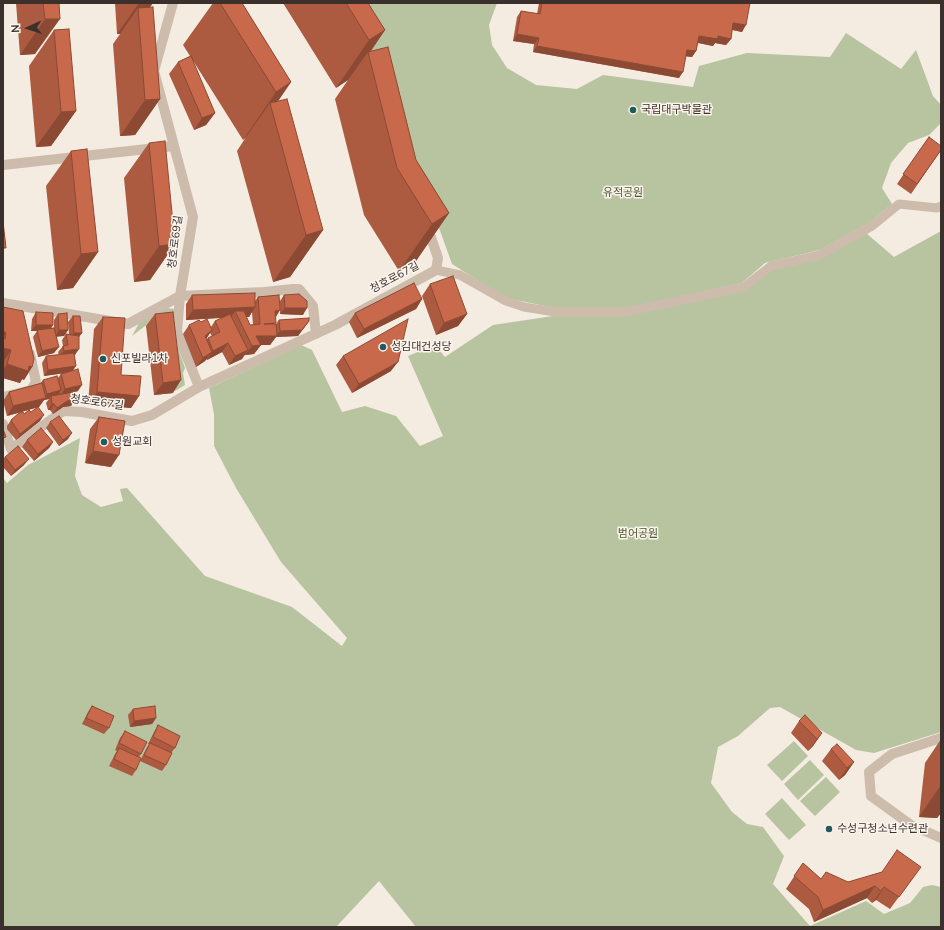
<!DOCTYPE html>
<html>
<head>
<meta charset="utf-8">
<style>
	body { margin:0 }
	#map { position:relative; width:944px; height:930px; overflow:hidden; background:#f4ebe1; font-family:"Nunito Sans",sans-serif }
	canvas { display:block }
	.frame { position:absolute; inset:0; border:4px solid #3b302b; pointer-events:none }
	.north { position:absolute; left:8px; top:8px; width:40px; height:40px; -webkit-text-stroke:3px #fbf5ee; paint-order:stroke; rotate:267deg; font-size:11px; font-weight:700; line-height:16px; text-align:center; color:#3b302b }
	.north::after { content:''; display:block; margin:auto; width:14px; height:18px; background:#3b302b; clip-path:polygon(50% 0,100% 100%,50% 72%,0 100%) }
</style>
</head>
<body>
<div id="map">
<canvas width="944" height="930"></canvas>
<div class="frame"></div>
<div class="north">N</div>
</div>
<script>
const ctx = document.querySelector('canvas').getContext('2d');
ctx.lineJoin = 'round';
function fill(path, color) {
  ctx.fillStyle = color;
  ctx.fill(path, 'evenodd');
}
function shape(rows) {
  const path = new Path2D();
  for (const r of rows) {
    path.moveTo(r[0], r[1]);
    for (let i = 2; i < r.length; i += 2) path.lineTo(r[i], r[i + 1]);
  }
  return path;
}
function stroke(path, color, width, dash) {
  ctx.strokeStyle = color;
  ctx.lineWidth = width;
  ctx.lineCap = dash ? 'butt' : 'round';
  ctx.setLineDash(dash || []);
  ctx.stroke(path);
}
function write(font, color, halo, rows, align = 'center') {
  ctx.font = font + ' "Nunito Sans","Noto Sans KR",sans-serif';
  ctx.lineWidth = 3;
  ctx.setLineDash([]);
  ctx.textBaseline = 'middle';
  ctx.strokeStyle = halo;
  ctx.fillStyle = color;
  for (const [text, x, y, turn = 0] of rows) {
    ctx.save();
    ctx.translate(x, y);
    ctx.rotate((+turn || 0) * Math.PI / 180);
    ctx.textAlign = isNaN(turn) ? turn : align;
    if (halo) ctx.strokeText(text, 0, 0);
    ctx.fillText(text, 0, 0);
    ctx.restore();
  }
}
fill(shape([
	[324,3,497,3,489,25,492,45,507,68,536,85,577,89,603,75,693,87,699,66,747,53,830,57,846,33,901,69,916,50,933,96,941,105,941,123,929,135,908,143,891,163,882,188,892,204,869,223,820,250,765,263,742,283,624,309,555,308,506,298,452,264,405,133],
	[941,231,941,732,874,753,856,750,780,707,770,708,738,736,718,747,711,783,732,812,747,824,763,827,784,856,773,884,810,926,866,901,884,914,910,903,923,887,932,885,941,887,941,927,416,927,379,881,336,927,3,927,3,478,7,483,28,465,80,438,75,476,82,495,101,507,123,501,120,489,127,488,205,576,292,607,342,646,347,638,281,562,236,488,214,446,214,414,209,388,301,345,312,350,342,412,365,406,396,416,420,446,443,436,408,356,435,345,445,357,493,325,553,316,626,316,745,289,767,271,866,233,894,257],
	[166,308,175,309,172,330,185,368,183,373,185,385,175,391,173,386,167,323,145,326,132,336,139,323],
	[794,741,808,756,782,781,767,765],
	[810,760,824,775,798,800,784,784],
	[826,777,840,792,815,816,800,801],
	[782,798,806,825,789,840,765,814]
]), '#b8c4a0');
stroke(shape([
	[436,270,460,275,506,301,524,307,555,312,625,312,744,287,771,266,820,255,872,226,899,204,937,208,941,206]
]), '#cdbbac', 9);
stroke(shape([
	[173,3,154,71,193,217,180,296,177,332,199,387],
	[3,165,174,146],
	[3,303,128,324,180,296,264,292,293,289,299,289,313,306,316,334],
	[3,397,31,390,36,382,30,354],
	[3,424,11,449,63,411,82,412,132,421,152,415,199,387,335,325,436,270,438,258,427,226],
	[941,738,892,754,869,772,871,796,911,825,941,838]
]), '#cdbbac', 10);
fill(shape([
	[16,3,59,3,35,54,20,55],
	[115,3,153,3,150,7,160,99,135,135,120,136,113,44,120,34,117,34],
	[213,3,242,3,291,82,278,101,323,230,290,277,273,282,237,151,246,137,243,140,192,59,215,113,206,125,194,130,169,74,178,62,190,56,183,45],
	[283,3,368,3,385,30,370,51,416,160,449,213,416,261,399,271,364,215,335,99,348,80,336,88],
	[539,3,750,3,742,32,732,30,731,39,726,45,715,43,713,46,698,43,696,51,692,57,686,56,679,78,533,52,534,44,513,41,517,17,521,11,537,14],
	[54,30,76,111,51,146,36,147,29,66],
	[929,137,941,150,911,194,897,184],
	[149,143,175,244,150,280,134,282,124,178],
	[71,151,98,252,73,288,57,290,46,186],
	[430,284,467,314,458,326,436,335,422,296],
	[192,295,255,301,258,297,280,310,276,317,275,324,276,324,279,320,309,321,298,336,276,337,270,345,261,345,254,354,245,355,245,354,242,359,229,365,222,352,207,360,206,359,205,361,196,367,183,334,189,325,201,322,211,327,215,321,222,318,186,320,186,304],
	[252,312,253,325,250,325,246,317,249,317],
	[210,333,212,336,208,338,206,340,206,339],
	[284,295,303,315,280,314,280,301],
	[422,299,416,309,357,338,349,322,355,313],
	[3,307,32,367,24,380,22,379,20,383,3,378],
	[36,312,53,325,51,328,54,328,54,320,58,314,68,330,64,336,56,336,54,353,38,357,33,337,37,331,31,331,32,319],
	[155,314,173,393,154,395,146,326],
	[73,316,82,333,79,337,74,355,72,371,78,391,74,392,71,406,63,407,53,414,50,410,48,410,46,403,49,399,44,400,39,407,38,407,40,421,16,440,7,429,7,426,11,420,24,414,31,412,38,407,7,416,3,401,9,392,40,384,43,380,58,378,61,374,65,373,44,376,42,363,46,356,59,355,58,352,63,346,62,340,66,334,69,334,68,322],
	[103,317,121,375,139,396,131,408,88,404,94,329],
	[343,356,391,371,352,393,336,365],
	[99,417,111,467,85,463,90,429],
	[50,422,68,439,59,446,46,428],
	[27,440,53,442,49,448,34,461,22,447],
	[5,457,24,465,11,476,3,467,3,459],
	[92,706,109,728,104,734,82,724,88,712],
	[133,709,156,718,152,724,130,727,128,715],
	[799,721,822,733,813,746,808,751,791,733],
	[158,725,175,748,171,753,166,765,162,771,140,761,146,749,149,744,148,744,154,732],
	[125,731,141,754,139,757,136,770,132,776,109,766,115,754,117,751,115,750,120,738],
	[941,739,941,813,937,818,919,817,925,763],
	[831,749,854,762,845,775,839,780,822,761],
	[803,863,821,879,848,882,912,879,890,909,876,900,872,903,867,898,814,922,809,909,786,889]
]), '#ac5a40');
fill(shape([
	[139,3,153,3,139,22,138,8,120,34,117,34],
	[45,19,60,19,35,54,20,55],
	[733,23,746,25,742,32,729,29],
	[385,30,369,54,368,52,348,80,336,88,369,40],
	[517,34,539,38,534,44,513,41],
	[699,36,718,36,731,39,726,45,715,43,713,46,694,42],
	[537,46,683,72,679,78,533,52],
	[687,50,696,51,692,57,683,56],
	[291,82,272,110,270,103,246,137,243,140,276,92],
	[160,99,135,135,120,136,145,100],
	[76,111,51,146,36,147,61,112],
	[215,113,206,125,194,130,202,118],
	[449,213,416,261,399,271,432,224],
	[323,230,290,277,273,282,306,235],
	[175,244,150,280,134,282,159,246],
	[98,252,73,288,57,290,81,254],
	[422,299,416,309,357,338,364,329],
	[255,307,249,317,238,317,235,311,231,317,186,320,193,310],
	[285,308,307,308,303,315,280,314],
	[280,310,273,320,275,311],
	[467,314,458,326,436,335,444,323],
	[309,321,298,336,276,337,270,345,261,345,254,354,245,355,252,346,256,336,276,336,280,331],
	[36,325,53,325,49,331,31,331],
	[59,330,68,330,64,336,55,337],
	[212,330,206,339,205,336],
	[3,331,6,333,3,337],
	[74,333,82,333,77,339,69,339],
	[228,343,222,352,207,360,213,351],
	[59,347,54,353,38,357,42,351],
	[3,348,11,350,3,362],
	[79,349,75,355,59,357,64,351],
	[248,350,242,359,229,365,235,356],
	[212,352,205,361,196,367,203,358],
	[398,362,391,371,352,393,359,384],
	[7,364,29,366,32,367,24,380,22,379,20,383,3,378,3,371],
	[76,366,72,372,44,376,48,370],
	[181,380,173,393,154,395,163,383],
	[82,385,78,391,60,396,65,389],
	[61,390,57,396,51,396,49,399,44,400,39,407,7,416,13,406,45,398,47,394],
	[97,392,139,396,131,408,88,404],
	[75,400,71,406,63,407,53,414,57,408,67,401],
	[52,404,54,404,50,410,48,410],
	[44,415,40,421,16,440,20,434],
	[72,433,68,439,59,446,63,440],
	[53,442,49,448,34,461,38,454],
	[93,451,119,455,111,467,85,463],
	[29,459,24,465,11,476,15,470],
	[156,718,152,724,130,727,134,721],
	[822,733,813,746,808,751,817,739],
	[854,762,845,775,839,780,847,768],
	[941,785,941,813,937,818,919,817],
	[875,886,867,898,814,922,823,910],
	[884,887,876,900,872,903]
]), '#8c4a34');
const building = shape([
	[43,3,59,3,60,19,45,19,43,3],
	[220,3,242,3,291,82,276,92,220,3],
	[346,3,368,3,385,30,369,40,346,3],
	[542,3,750,3,746,25,733,23,731,39,718,36,718,39,699,36,696,51,687,50,683,72,537,46,539,38,517,34,521,11,540,14,542,3],
	[153,7,160,99,145,100,138,8,153,7],
	[69,29,76,111,61,112,54,30,69,29],
	[388,47,416,160,449,213,432,224,397,168,368,52,388,47],
	[191,56,215,113,202,118,178,62,191,56],
	[287,99,323,230,306,235,270,103,287,99],
	[929,137,941,146,941,150,917,184,903,174,929,137],
	[165,141,175,244,159,246,149,143,165,141],
	[87,149,98,252,81,254,71,151,87,149],
	[3,221,6,248,3,248,3,221],
	[453,276,467,314,444,323,430,284,453,276],
	[414,283,422,299,364,329,355,313,414,283],
	[255,293,255,307,193,310,192,295,255,293],
	[299,294,307,301,307,308,285,308,284,295,299,294],
	[279,295,280,310,275,311,276,323,264,324,276,324,277,336,256,336,261,345,252,346,235,311,244,311,250,325,260,324,258,297,279,295],
	[3,307,23,311,34,359,32,367,29,366,28,371,7,364,11,350,3,348,3,338,5,339,6,333,3,331,3,307],
	[36,312,53,313,53,325,36,325,36,312],
	[173,312,181,380,163,383,155,314,173,312],
	[67,313,68,330,59,330,58,314,67,313],
	[230,314,248,350,235,356,228,343,213,351,208,338,220,332,215,321,230,314],
	[73,316,80,316,82,333,74,333,73,316],
	[103,317,125,318,121,375,141,376,139,396,97,392,103,317],
	[309,318,309,321,302,330,280,331,279,320,309,318],
	[207,319,212,330,205,336,212,352,203,358,189,325,199,320,201,322,207,319],
	[408,319,398,362,359,384,343,356,408,319],
	[54,328,59,347,42,351,37,330,54,328],
	[66,334,79,336,79,349,64,351,63,346,68,345,66,334],
	[74,353,76,366,48,370,46,356,74,353],
	[78,369,82,385,65,389,61,374,78,369],
	[57,376,61,390,47,394,43,380,57,376],
	[42,383,46,398,13,406,9,392,42,383],
	[74,392,75,400,67,401,57,408,54,404,52,404,51,396,74,392],
	[38,407,44,415,20,434,12,422,11,420,19,413,23,412,24,414,29,410,31,412,38,407],
	[59,416,72,433,63,440,50,422,59,416],
	[99,417,125,421,119,455,93,451,99,417],
	[41,428,53,442,38,454,27,440,41,428],
	[3,429,6,437,3,438,3,429],
	[18,446,29,459,15,470,5,457,18,446],
	[92,706,114,716,109,728,86,718,92,706],
	[155,706,156,718,134,721,133,709,155,706],
	[805,715,822,733,817,739,799,721,805,715],
	[158,725,180,736,175,748,153,737,158,725],
	[125,731,147,742,141,754,119,743,125,731],
	[150,743,172,753,166,765,144,755,150,743],
	[837,744,854,762,847,768,831,749,837,744],
	[119,748,141,758,136,770,114,759,119,748],
	[897,850,921,867,899,897,884,887,881,891,875,886,823,910,818,897,794,876,803,863,821,879,826,872,848,882,882,872,897,850]
]);
fill(building, '#c8694b');
stroke(building, '#8c4a34', 1);
for (const [x, y, r, color] of [
	[633,110,4,"#1f5a5e"],
	[383,347,4,"#1f5a5e"],
	[103,359,4,"#1f5a5e"],
	[104,442,4,"#1f5a5e"],
	[829,829,4,"#1f5a5e"]
]) {
  const dot = new Path2D();
  dot.arc(x, y, r, 0, 2 * Math.PI);
  ctx.fillStyle = color;
  ctx.fill(dot);
  stroke(dot, '#fbf5ee', 1.5);
}
write('11px', '#3b302b', '#fbf5ee', [
	["국립대구박물관",641,110],
	["성김대건성당",391,347],
	["신포빌라1차",111,359],
	["성원교회",112,442],
	["수성구청소년수련관",837,829]
], 'left');
write('11px', '#4a5a2e', '#fbf5ee', [
	["유적공원",623,193],
	["범어공원",638,534]
]);
write('11px', '#3b302b', '#fbf5ee', [
	["청호로69길",176,242,-83],
	["청호로67길",395,278,-28],
	["청호로67길",97,403,8]
]);
</script>
</body>
</html>
